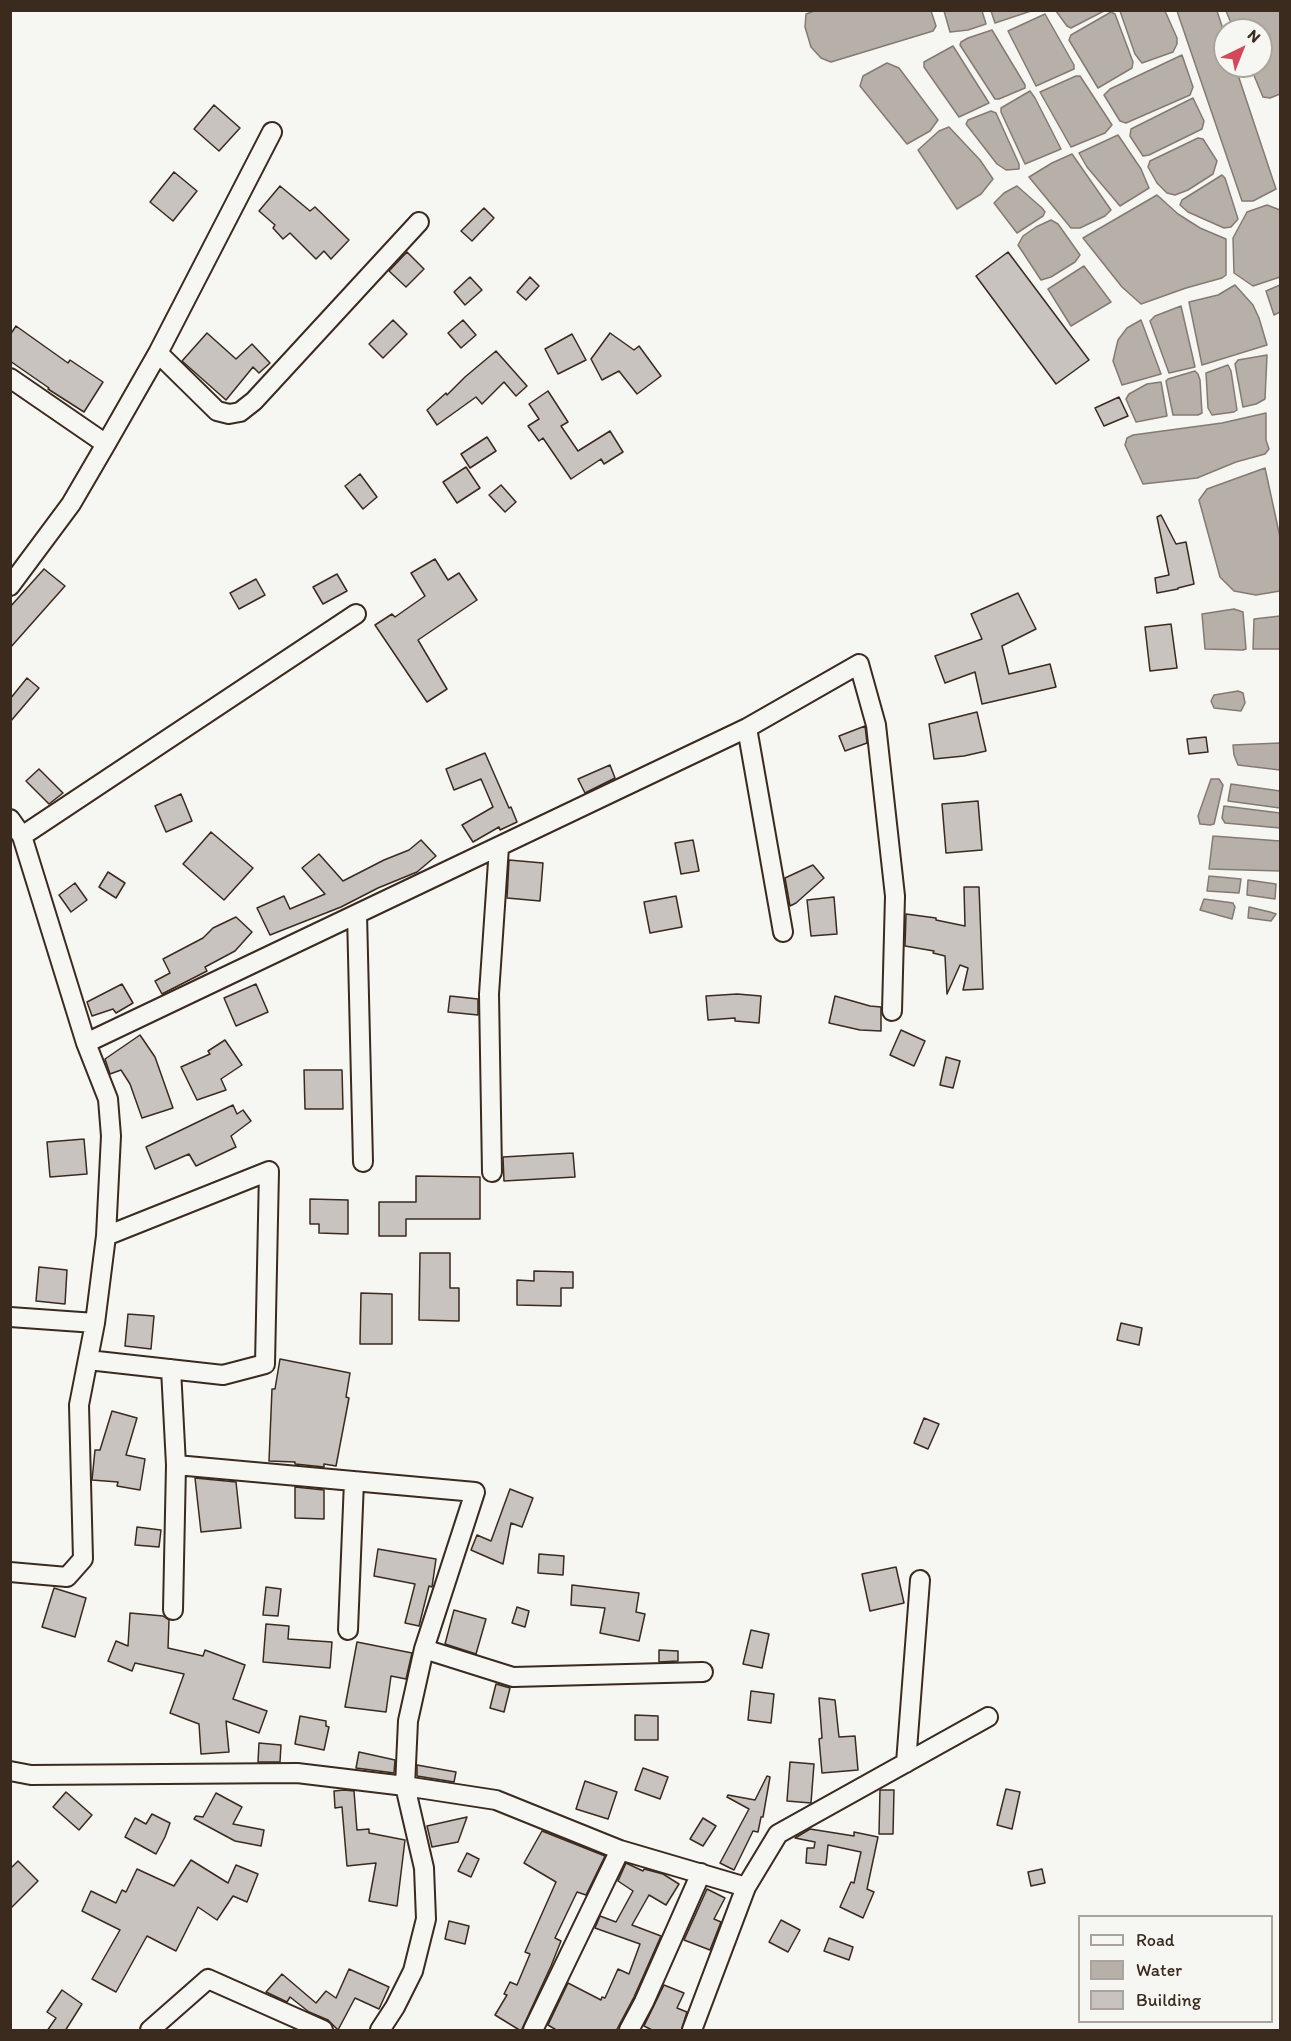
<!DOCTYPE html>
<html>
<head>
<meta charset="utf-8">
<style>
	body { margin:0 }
	#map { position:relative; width:1291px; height:2041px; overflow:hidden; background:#f6f6f2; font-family:Itim,sans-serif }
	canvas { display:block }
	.frame { position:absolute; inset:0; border:12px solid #3b2a1e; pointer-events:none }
	.legend { position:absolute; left:1078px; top:1915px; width:195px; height:108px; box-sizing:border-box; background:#f6f6f2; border:2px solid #aba49d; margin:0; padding:8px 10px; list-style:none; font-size:18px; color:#3b2a1e }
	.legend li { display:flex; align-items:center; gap:12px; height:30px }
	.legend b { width:30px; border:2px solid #aba49d }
	.north { position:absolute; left:1213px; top:18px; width:60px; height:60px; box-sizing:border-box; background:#f6f6f2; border:2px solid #aba49d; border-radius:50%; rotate:43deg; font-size:16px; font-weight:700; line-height:24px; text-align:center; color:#3b2a1e }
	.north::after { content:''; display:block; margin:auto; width:21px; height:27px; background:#d1495b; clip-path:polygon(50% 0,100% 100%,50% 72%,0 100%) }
</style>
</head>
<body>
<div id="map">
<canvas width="1291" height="2041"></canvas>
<div class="frame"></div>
<ul class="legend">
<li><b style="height:8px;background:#f6f6f2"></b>Road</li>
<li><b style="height:16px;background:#b6b0a9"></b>Water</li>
<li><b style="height:16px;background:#c8c3be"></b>Building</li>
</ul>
<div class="north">N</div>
</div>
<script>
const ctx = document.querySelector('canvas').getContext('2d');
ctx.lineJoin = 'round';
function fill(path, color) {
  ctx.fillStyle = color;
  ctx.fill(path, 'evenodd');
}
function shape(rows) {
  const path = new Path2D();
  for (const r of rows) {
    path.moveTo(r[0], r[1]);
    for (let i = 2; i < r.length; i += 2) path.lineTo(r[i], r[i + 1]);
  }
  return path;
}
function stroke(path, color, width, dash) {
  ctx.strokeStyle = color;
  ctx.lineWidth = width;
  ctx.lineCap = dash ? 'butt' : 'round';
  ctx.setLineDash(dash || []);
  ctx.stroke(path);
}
const water = shape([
	[817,10,931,11,936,26,933,31,831,62,821,58,811,47,805,27,806,14,817,10],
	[944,11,982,11,986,24,968,30,950,32,944,11],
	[991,11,991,10,1031,11,995,23,991,11],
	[1056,11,1104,11,1071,28,1067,26,1056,11],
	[1120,11,1165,11,1177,38,1177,44,1173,52,1142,63,1135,54,1120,11],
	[1177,11,1217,11,1225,35,1225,66,1235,66,1276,189,1253,201,1242,201,1177,11],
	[1226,11,1280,11,1280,94,1270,98,1263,97,1250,66,1261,66,1261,30,1234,30,1226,11],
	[1111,12,1115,14,1133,62,1132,68,1098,88,1069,40,1071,35,1111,12],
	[1045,14,1074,65,1074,69,1036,86,1008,31,1045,14],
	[992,30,1025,85,1025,88,999,99,995,99,960,45,961,42,968,38,992,30],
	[953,46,989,103,959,117,924,67,924,62,953,46],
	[1182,55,1193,87,1190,95,1126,123,1120,121,1104,95,1110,89,1182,55],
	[887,63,899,68,938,120,930,131,907,144,860,86,863,76,887,63],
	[1076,76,1080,76,1112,125,1105,133,1071,147,1040,92,1076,76],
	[1030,91,1035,98,1061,149,1025,164,1001,112,1001,108,1030,91],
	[1193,98,1204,121,1202,129,1149,155,1143,156,1130,136,1131,129,1193,98],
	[991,111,996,113,1019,164,1019,169,1006,170,997,164,966,124,968,120,991,111],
	[949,127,980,160,993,179,981,194,957,209,918,150,939,131,949,127],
	[1118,135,1141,169,1149,188,1120,206,1087,167,1079,153,1118,135],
	[1198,138,1203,139,1217,161,1213,174,1188,190,1175,195,1167,193,1157,183,1148,167,1150,161,1198,138],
	[1072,154,1111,210,1105,216,1080,228,1071,228,1029,177,1052,163,1072,154],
	[1222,175,1225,178,1238,219,1231,227,1224,228,1188,212,1180,205,1182,200,1222,175],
	[1017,186,1042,208,1045,212,1043,216,1017,233,994,203,1004,193,1017,186],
	[1157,195,1178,214,1200,228,1226,239,1226,275,1222,278,1186,288,1141,304,1122,287,1083,238,1157,195],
	[1267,205,1280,210,1280,277,1253,286,1234,273,1233,238,1247,212,1267,205],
	[1051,220,1058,224,1080,255,1075,262,1051,277,1041,280,1018,245,1023,236,1036,227,1051,220],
	[1084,266,1111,302,1071,326,1048,289,1084,266],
	[1235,285,1253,305,1259,318,1267,345,1202,365,1189,302,1218,295,1235,285],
	[1280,285,1280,312,1274,315,1266,291,1280,285],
	[1181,306,1195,367,1169,373,1150,321,1155,316,1181,306],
	[1141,320,1161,374,1122,385,1113,361,1118,340,1127,328,1141,320],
	[1267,355,1265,399,1256,404,1243,407,1235,364,1238,360,1267,355],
	[1228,365,1231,371,1237,410,1234,412,1212,415,1208,408,1206,373,1228,365],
	[1195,371,1198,374,1200,380,1202,413,1198,415,1173,415,1166,381,1168,379,1195,371],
	[1161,382,1167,416,1136,422,1126,399,1129,394,1147,384,1161,382],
	[1266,413,1266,440,1269,449,1265,454,1236,462,1197,478,1143,484,1125,445,1127,438,1133,435,1222,423,1266,413],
	[1265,468,1280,537,1280,591,1256,595,1234,591,1220,577,1199,500,1207,489,1265,468],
	[1234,609,1243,612,1246,649,1243,650,1205,649,1202,614,1234,609],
	[1280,616,1280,649,1253,649,1254,619,1280,616],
	[1238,691,1243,693,1245,703,1241,711,1214,708,1211,701,1214,695,1238,691],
	[1280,743,1280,770,1238,765,1234,755,1233,745,1280,743],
	[1211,779,1219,779,1223,785,1214,824,1210,825,1200,824,1198,816,1211,779],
	[1231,784,1280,791,1280,808,1228,801,1231,784],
	[1224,806,1280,813,1280,828,1225,823,1222,818,1224,806],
	[1213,836,1280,841,1280,871,1209,869,1213,836],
	[1209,876,1241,879,1239,893,1207,891,1209,876],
	[1248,880,1276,884,1275,899,1247,895,1248,880],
	[1204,899,1233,903,1235,907,1232,919,1200,910,1204,899],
	[1249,907,1270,912,1276,914,1271,921,1248,918,1249,907]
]);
fill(water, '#b6b0a9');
stroke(water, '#857a71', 1.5);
const building = shape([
	[214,105,240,128,219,151,194,129,214,105],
	[174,172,197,191,173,221,150,202,174,172],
	[280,186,310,211,315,207,349,240,331,259,324,251,316,259,290,233,283,239,273,228,275,225,259,211,280,186],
	[484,208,494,218,472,241,461,231,484,208],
	[407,252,424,269,406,287,389,271,407,252],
	[1008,252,1089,360,1056,384,976,276,1008,252],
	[470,277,482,290,465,305,454,292,470,277],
	[530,277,539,286,526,300,517,292,530,277],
	[393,320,407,334,383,358,369,344,393,320],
	[463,320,476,335,461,348,448,333,463,320],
	[16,326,68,363,70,360,103,382,84,412,48,389,49,388,10,361,10,335,16,326],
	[207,333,236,359,252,344,270,363,259,373,253,367,226,400,182,361,207,333],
	[610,333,634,350,639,346,661,376,637,394,619,371,602,380,591,359,610,333],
	[572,334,586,360,558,374,545,349,572,334],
	[496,351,527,386,516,396,504,382,482,404,476,397,437,425,427,410,446,393,447,395,465,377,496,351],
	[548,391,568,422,561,426,578,451,610,431,623,452,604,464,601,459,571,479,543,438,539,441,528,426,539,419,529,404,548,391],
	[1119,397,1128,416,1104,426,1095,408,1119,397],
	[487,437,496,451,470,468,461,454,487,437],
	[466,467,480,488,457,503,443,482,466,467],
	[360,474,377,497,363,509,345,486,360,474],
	[501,485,516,502,505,512,489,495,501,485],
	[1161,515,1176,544,1186,542,1194,584,1178,588,1178,589,1157,593,1155,578,1169,575,1157,517,1161,515],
	[435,559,448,580,459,573,477,600,418,640,447,689,427,702,375,625,392,614,395,617,425,596,411,573,435,559],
	[44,569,65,586,10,648,10,607,44,569],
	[337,574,347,591,323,604,313,587,337,574],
	[256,579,265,595,239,609,230,593,256,579],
	[1018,593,1036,629,1002,646,1009,674,1050,664,1056,687,982,704,975,672,945,683,935,656,982,639,971,614,1018,593],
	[1171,624,1177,668,1150,671,1145,627,1171,624],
	[27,678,39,688,10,722,10,699,27,678],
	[977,712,986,751,964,756,934,759,929,724,977,712],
	[865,726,867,743,845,751,839,736,865,726],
	[1206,737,1208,752,1189,754,1187,739,1206,737],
	[485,753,509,808,511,807,517,822,500,830,499,827,473,842,462,825,493,807,481,779,454,790,446,769,485,753],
	[610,765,615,778,585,793,578,779,610,765],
	[39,769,63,793,49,804,26,781,39,769],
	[181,794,192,821,166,832,155,806,181,794],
	[978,801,982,850,946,853,942,804,978,801],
	[211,832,253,868,224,900,183,864,211,832],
	[421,840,436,856,417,872,378,888,341,907,270,935,257,908,284,896,290,909,325,894,302,868,319,854,343,881,384,860,409,850,421,840],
	[693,840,699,871,681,874,675,843,693,840],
	[509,860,543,863,540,901,507,898,509,860],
	[813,865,824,878,796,903,790,906,785,878,813,865],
	[108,872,125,883,116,898,99,887,108,872],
	[75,883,87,900,71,912,59,895,75,883],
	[964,887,979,887,983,989,963,990,968,968,960,965,947,994,945,956,933,953,934,951,905,946,906,914,936,918,936,920,965,926,964,887],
	[676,896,682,927,650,933,644,902,676,896],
	[834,897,837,934,811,936,807,900,834,897],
	[236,917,252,932,235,951,205,967,207,971,162,994,155,981,170,973,163,959,203,938,213,928,236,917],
	[122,984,133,1003,116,1013,113,1009,92,1016,87,1002,122,984],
	[256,984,268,1012,236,1026,224,998,256,984],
	[737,994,761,996,759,1023,735,1021,735,1018,708,1020,706,996,737,994],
	[450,996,478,999,478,1015,448,1012,450,996],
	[835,996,870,1006,881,1007,881,1031,860,1030,829,1023,835,996],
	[901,1030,925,1041,914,1066,890,1055,901,1030],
	[140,1035,155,1057,173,1108,142,1118,130,1084,121,1070,110,1074,105,1059,140,1035],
	[225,1040,242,1065,221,1079,226,1090,197,1100,181,1067,210,1054,208,1051,225,1040],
	[946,1057,960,1061,953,1088,940,1085,946,1057],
	[304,1070,342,1070,343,1109,305,1109,304,1070],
	[233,1105,237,1114,243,1110,251,1121,231,1136,236,1147,196,1166,189,1154,155,1169,146,1147,233,1105],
	[84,1139,87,1174,50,1177,47,1142,84,1139],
	[573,1153,575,1177,504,1181,503,1157,573,1153],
	[416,1176,480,1177,480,1219,406,1219,406,1236,379,1236,379,1202,416,1202,416,1176],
	[310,1199,348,1200,348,1234,319,1233,319,1224,310,1224,310,1199],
	[420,1253,450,1253,450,1288,459,1288,459,1321,419,1320,420,1253],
	[39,1267,67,1270,65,1304,36,1301,39,1267],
	[534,1271,573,1272,573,1288,561,1288,561,1306,517,1305,517,1280,534,1281,534,1271],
	[361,1293,392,1294,392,1344,360,1344,361,1293],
	[128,1314,154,1316,151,1349,125,1346,128,1314],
	[1121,1323,1142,1328,1139,1345,1117,1340,1121,1323],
	[280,1359,350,1373,346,1397,349,1398,336,1466,324,1464,324,1467,295,1464,295,1462,269,1461,272,1389,275,1389,280,1359],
	[112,1411,137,1418,126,1455,145,1459,140,1490,117,1486,118,1482,92,1480,95,1450,100,1450,112,1411],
	[924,1418,939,1424,928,1449,914,1443,924,1418],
	[195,1478,236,1482,241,1528,201,1532,195,1478],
	[295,1487,324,1490,324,1519,295,1518,295,1487],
	[510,1489,533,1498,522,1527,511,1523,503,1564,471,1550,477,1535,491,1541,510,1489],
	[137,1527,161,1530,159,1547,135,1545,137,1527],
	[378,1549,436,1559,432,1587,429,1586,419,1626,405,1623,415,1584,374,1576,378,1549],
	[539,1554,564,1556,563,1575,538,1573,539,1554],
	[896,1567,904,1603,870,1611,862,1574,896,1567],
	[572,1585,639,1593,636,1612,645,1614,639,1641,600,1633,605,1608,571,1605,572,1585],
	[266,1587,281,1589,278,1616,263,1615,266,1587],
	[54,1588,86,1598,75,1637,42,1627,54,1588],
	[517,1607,529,1611,525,1627,512,1623,517,1607],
	[454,1610,486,1619,476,1654,445,1644,454,1610],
	[130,1613,163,1616,169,1620,168,1648,203,1656,205,1650,245,1665,233,1699,267,1711,259,1733,226,1721,229,1752,201,1754,199,1724,170,1713,184,1674,135,1663,132,1671,108,1661,116,1641,128,1646,130,1613],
	[266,1624,289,1626,288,1639,332,1642,330,1668,263,1662,266,1624],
	[751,1630,769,1634,762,1668,743,1664,751,1630],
	[357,1642,412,1653,406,1679,391,1676,386,1712,345,1707,357,1642],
	[659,1650,678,1651,678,1661,659,1662,659,1650],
	[496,1684,510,1688,504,1712,490,1708,496,1684],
	[751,1691,774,1694,771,1723,748,1720,751,1691],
	[819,1698,835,1700,839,1737,855,1736,858,1770,822,1773,819,1739,822,1738,819,1698],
	[635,1715,658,1716,658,1740,635,1740,635,1715],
	[300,1716,326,1721,326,1726,329,1727,324,1750,295,1744,300,1716],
	[259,1743,281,1745,280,1762,258,1762,259,1743],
	[359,1752,395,1760,394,1773,356,1768,359,1752],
	[790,1762,814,1764,811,1803,787,1801,790,1762],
	[417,1765,456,1772,454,1782,417,1776,417,1765],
	[643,1768,668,1777,660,1799,635,1790,643,1768],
	[767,1776,770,1777,763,1817,761,1817,758,1832,753,1831,734,1870,720,1863,749,1809,727,1797,728,1795,755,1800,767,1776],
	[585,1781,617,1792,608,1819,576,1809,585,1781],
	[1006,1789,1020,1792,1012,1829,997,1825,1006,1789],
	[344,1790,354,1791,357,1830,369,1829,369,1833,405,1840,397,1906,369,1901,376,1863,347,1866,342,1807,335,1808,334,1791,344,1790],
	[880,1790,894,1790,893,1834,879,1834,880,1790],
	[66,1792,92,1815,79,1830,53,1807,66,1792],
	[216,1793,242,1807,233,1824,264,1830,261,1846,235,1841,194,1819,196,1816,203,1817,216,1793],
	[152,1814,170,1823,165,1837,156,1854,125,1837,135,1818,146,1824,152,1814],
	[467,1817,458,1842,432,1847,427,1826,467,1817],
	[703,1818,716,1826,703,1846,690,1839,703,1818],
	[810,1829,854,1836,854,1832,878,1837,867,1889,874,1892,863,1918,840,1907,851,1882,854,1883,861,1852,828,1845,826,1865,806,1863,807,1848,814,1848,815,1842,795,1838,810,1829],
	[542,1831,605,1856,586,1895,577,1892,555,1938,561,1941,551,1966,521,2031,495,2015,507,1995,504,1994,510,1982,517,1985,530,1954,525,1952,556,1882,524,1863,542,1831],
	[467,1853,479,1859,471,1877,458,1871,467,1853],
	[191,1860,228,1883,236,1865,258,1874,247,1902,233,1896,217,1920,198,1907,176,1951,147,1936,116,1992,92,1979,120,1930,82,1911,91,1891,116,1903,122,1890,126,1892,137,1869,174,1886,191,1860],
	[18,1861,38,1881,10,1909,10,1869,18,1861],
	[626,1863,643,1871,644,1869,663,1874,679,1884,666,1905,649,1895,632,1925,661,1936,634,1997,616,2031,558,2031,548,2025,568,1983,601,2000,602,1997,605,1998,618,1969,629,1974,640,1944,595,1928,600,1916,616,1922,633,1891,618,1881,626,1863],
	[1042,1869,1045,1883,1031,1886,1028,1872,1042,1869],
	[707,1889,725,1898,714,1919,721,1922,710,1950,684,1940,707,1889],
	[781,1920,800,1930,788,1952,769,1942,781,1920],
	[449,1921,469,1926,465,1944,445,1939,449,1921],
	[829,1938,853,1947,849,1960,824,1951,829,1938],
	[349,1969,389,1987,379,2009,355,1998,338,2030,328,2020,309,2012,290,1997,287,2002,266,1992,282,1974,316,2003,326,1991,336,1998,349,1969],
	[664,1985,684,1993,677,2008,687,2012,681,2031,654,2031,644,2026,664,1985],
	[62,1990,82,2004,65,2031,47,2031,56,2018,47,2012,62,1990]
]);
fill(building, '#c8c3be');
stroke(building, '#3b2a1e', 1.5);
const street = shape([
	[158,353,217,411,229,414,240,412,254,401,419,222],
	[10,378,106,444],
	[10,586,71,504,106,444,158,353,272,132],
	[747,728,783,932],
	[10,819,22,836,86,1043,108,1099,111,1136,106,1236,95,1323],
	[22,836,356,614],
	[357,914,363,1162],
	[86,1043,747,728,859,664,876,725,895,896,892,1011],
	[492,1172,489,994,499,847],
	[10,1317,95,1323,79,1405,83,1559,67,1577,10,1572],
	[88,1360,223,1375,265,1364,269,1171,106,1236],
	[171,1369,176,1465,173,1610],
	[176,1465,475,1492,424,1649,408,1721,405,1786,424,1868,426,1919,413,1971,395,2007,380,2030],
	[348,1630,354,1481],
	[424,1649,513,1677,703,1672],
	[906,1763,920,1580],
	[10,1771,31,1775,297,1773,405,1786,496,1800,620,1850,746,1887,692,2030],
	[746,1887,778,1834,988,1717],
	[150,2030,208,1979,323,2030],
	[533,2030,620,1850],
	[629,2030,644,2002,701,1873]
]);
stroke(street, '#3b2a1e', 22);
stroke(street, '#f6f6f2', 18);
</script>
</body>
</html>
